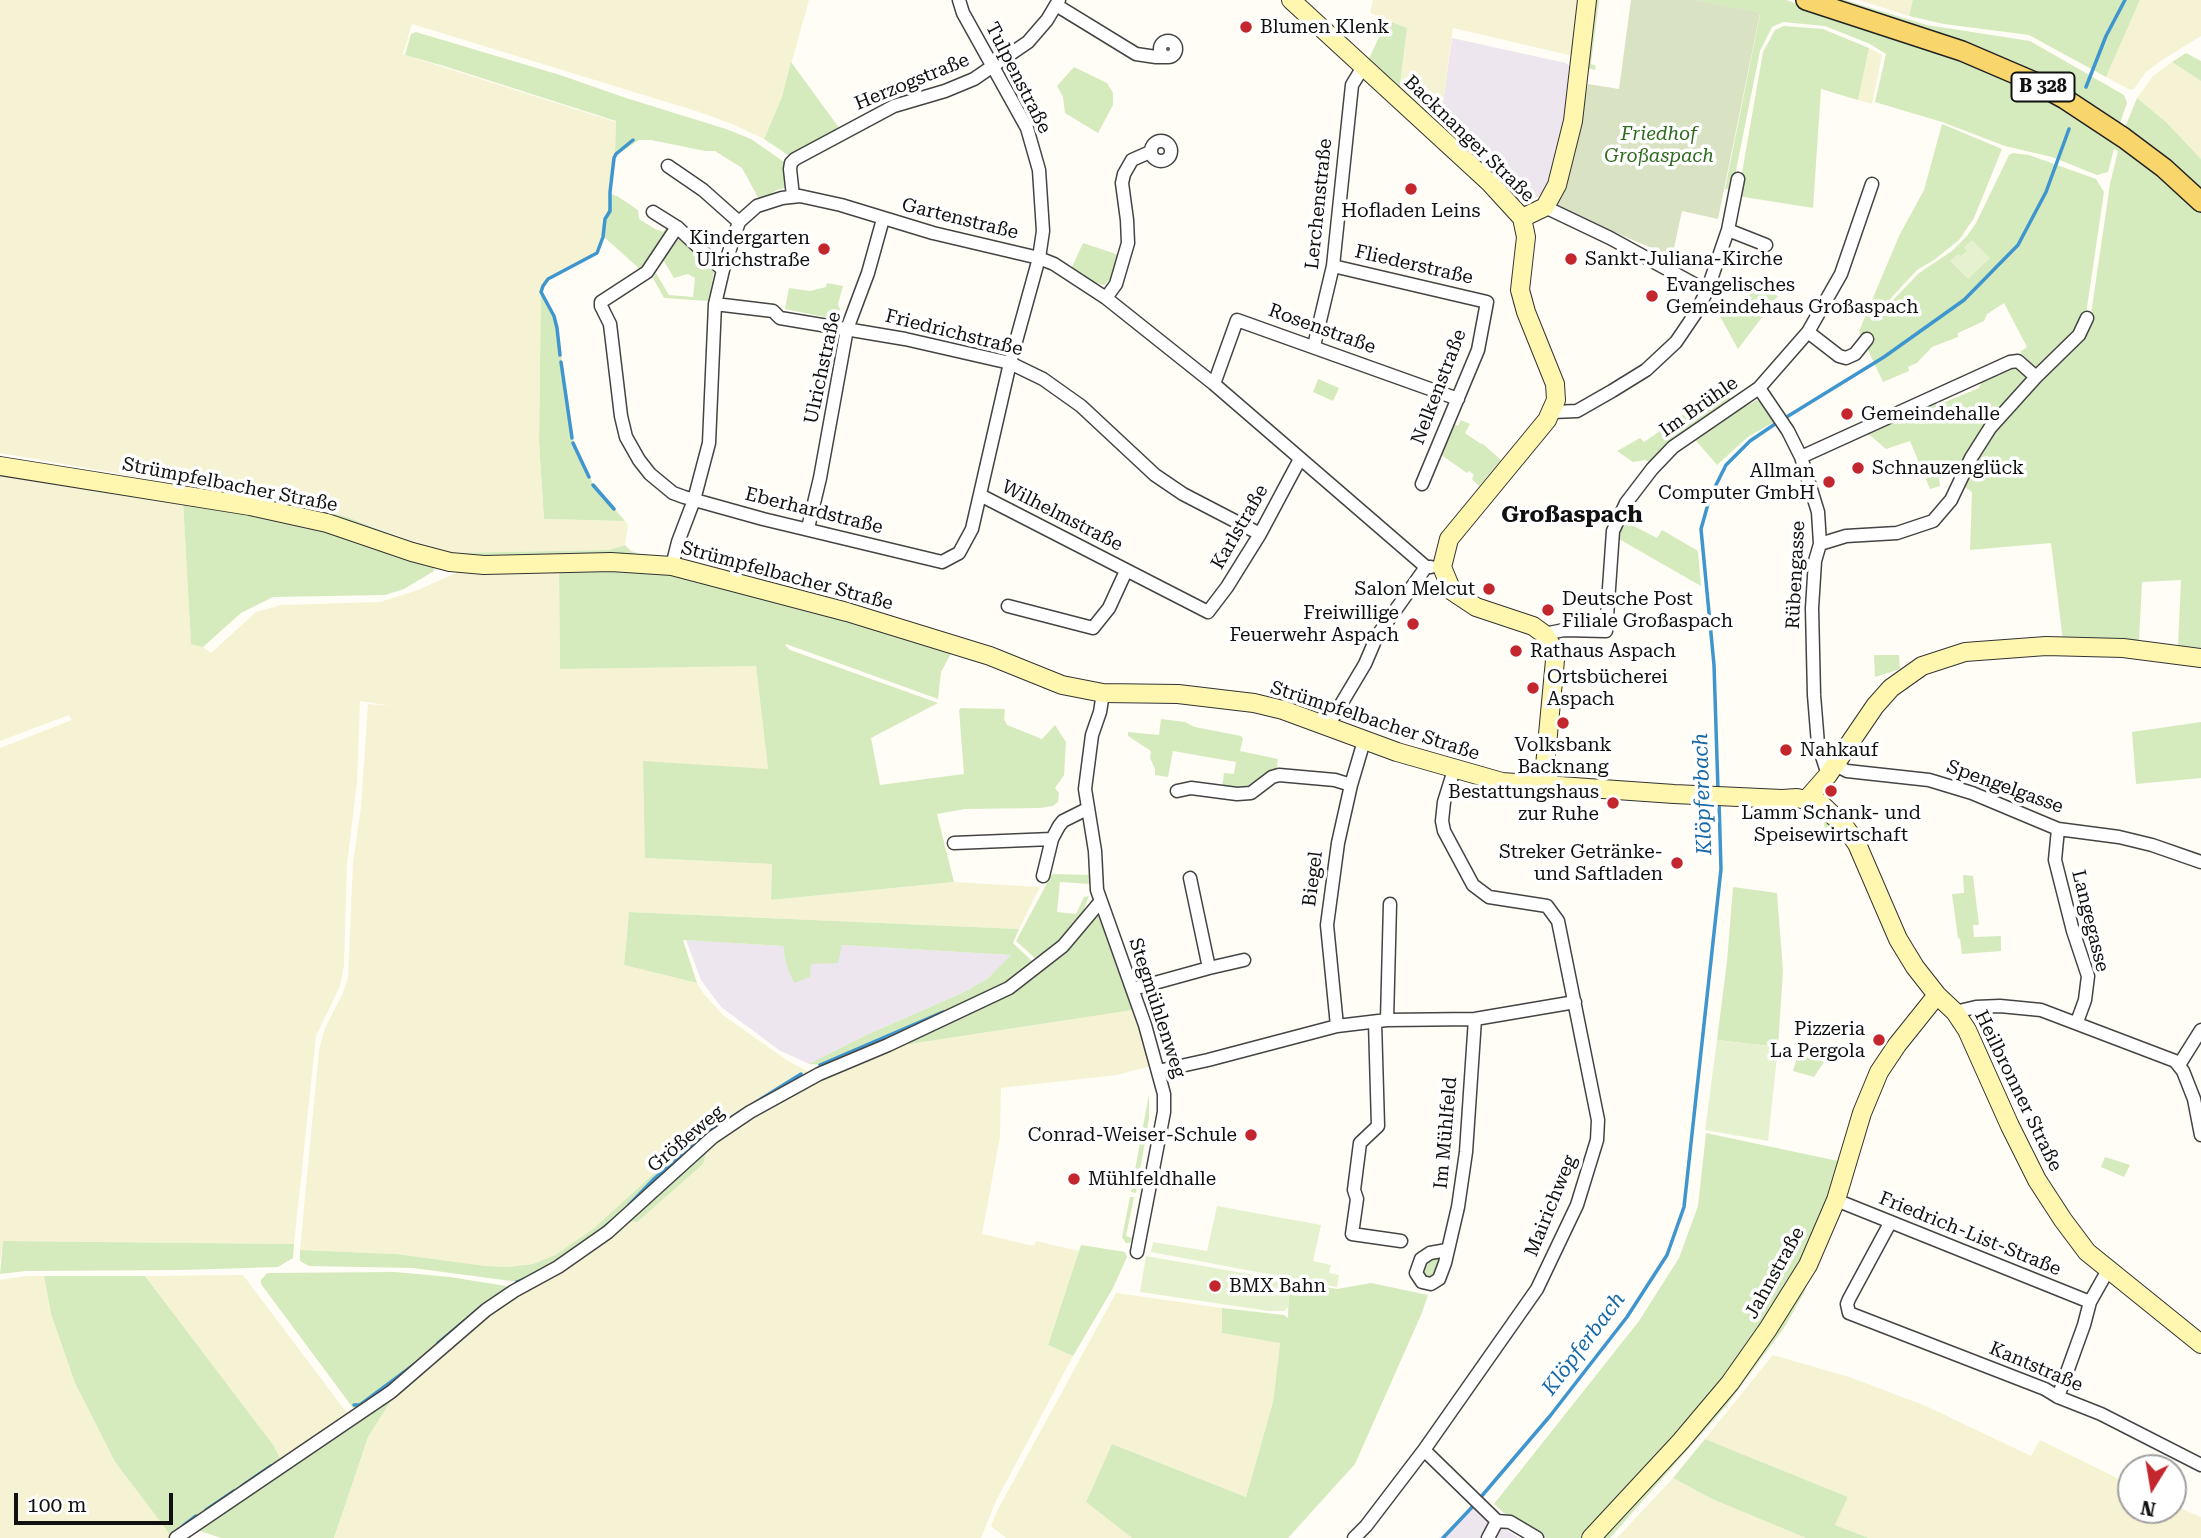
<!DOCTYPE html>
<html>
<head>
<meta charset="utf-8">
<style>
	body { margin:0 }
	#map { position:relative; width:2201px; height:1538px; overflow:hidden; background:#fffdf5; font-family:"Roboto Serif",serif }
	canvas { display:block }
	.north { position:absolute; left:2117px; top:1454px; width:70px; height:70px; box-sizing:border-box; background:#fff; border:2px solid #a0a0a0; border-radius:50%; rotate:191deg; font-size:19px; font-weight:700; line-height:28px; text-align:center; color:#111 }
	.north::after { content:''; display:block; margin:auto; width:24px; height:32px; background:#c4262e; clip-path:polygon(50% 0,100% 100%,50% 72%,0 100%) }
	.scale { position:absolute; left:14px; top:1493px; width:159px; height:32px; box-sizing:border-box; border:4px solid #111; border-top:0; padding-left:9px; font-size:21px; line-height:24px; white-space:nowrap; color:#111; -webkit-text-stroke:5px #fff; paint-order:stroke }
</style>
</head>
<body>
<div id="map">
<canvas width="2201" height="1538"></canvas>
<div class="north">N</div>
<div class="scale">100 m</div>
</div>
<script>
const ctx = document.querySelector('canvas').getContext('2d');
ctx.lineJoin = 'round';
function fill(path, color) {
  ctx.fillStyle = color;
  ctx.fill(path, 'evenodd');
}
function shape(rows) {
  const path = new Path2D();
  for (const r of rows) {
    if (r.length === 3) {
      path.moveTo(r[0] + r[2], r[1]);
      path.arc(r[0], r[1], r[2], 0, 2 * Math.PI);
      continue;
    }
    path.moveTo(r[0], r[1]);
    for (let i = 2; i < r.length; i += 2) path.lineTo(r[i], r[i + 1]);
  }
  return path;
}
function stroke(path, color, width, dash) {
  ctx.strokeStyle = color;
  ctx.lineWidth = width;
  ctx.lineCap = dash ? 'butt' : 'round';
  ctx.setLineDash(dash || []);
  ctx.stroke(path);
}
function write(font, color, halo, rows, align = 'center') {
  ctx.font = font + ' "Roboto Serif",serif';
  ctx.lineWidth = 7;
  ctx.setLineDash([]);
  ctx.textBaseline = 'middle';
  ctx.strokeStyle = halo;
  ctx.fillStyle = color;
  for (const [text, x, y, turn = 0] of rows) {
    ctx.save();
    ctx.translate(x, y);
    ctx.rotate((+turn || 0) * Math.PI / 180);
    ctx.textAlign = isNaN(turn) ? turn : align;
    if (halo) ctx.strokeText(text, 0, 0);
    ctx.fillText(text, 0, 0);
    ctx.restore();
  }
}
fill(shape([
	[1452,38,1566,63,1572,68,1568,121,1548,190,1539,197,1522,200,1510,195,1439,131],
	[686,940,783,946,786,964,811,964,842,945,1012,955,987,979,962,993,864,1036,809,1064,779,1050,721,1007,701,980],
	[1476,1503,1499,1525,1519,1538,1439,1538]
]), '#eee6ef');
fill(shape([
	[0,0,809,0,782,97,764,139,732,124,696,111,412,24,403,54,405,55,616,122,615,154,610,194,604,237,598,254,548,279,541,291,539,442,544,519,625,521,628,525,625,545,609,550,456,553,425,546,347,517,306,506,0,453],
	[1373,0,1581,0,1573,56,1453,28,1439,131,1399,96,1407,28,1370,13],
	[1859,0,1913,0,1909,16],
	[2140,0,2201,0,2201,36,2162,60,2146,72,2134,89,2130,90,2106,77],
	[1869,48,1882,55,1872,104,1858,100],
	[2172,62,2201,81,2201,159,2166,122,2137,98,2153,76],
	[0,474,183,502,191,643,203,647,211,653,256,612,281,605,380,602,418,590,465,569,559,568,560,669,756,665,768,769,646,858,772,864,771,900,954,882,1040,887,1019,929,629,912,624,965,697,983,704,994,723,1015,785,1059,807,1071,807,1075,704,1138,694,1137,593,1229,555,1255,533,1264,508,1267,486,1266,396,1254,300,1250,319,1050,325,1028,343,993,348,978,353,863,361,807,368,704,391,706,360,701,357,783,347,864,344,965,340,986,316,1036,294,1244,3,1241,0,1263,0,748,72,720,69,715,0,741],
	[1133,1010,1151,1066,1117,1075,1001,1088,1000,1137,982,1234,1034,1246,1036,1241,1079,1251,1048,1345,1073,1356,996,1501,981,1538,334,1538,368,1437,397,1391,455,1338,718,1138,788,1095,890,1047],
	[243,1275,350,1417,292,1454,280,1458,274,1446,145,1276],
	[27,1276,44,1276,51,1314,75,1383,115,1462,172,1537,170,1538,0,1538,0,1280],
	[1116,1293,1222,1308,1222,1333,1280,1342,1273,1402,1246,1497,1112,1444,1086,1502,1132,1538,1006,1538,991,1526,997,1511],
	[1773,1355,1849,1377,1926,1406,2031,1456,2040,1440,2131,1485,2131,1510,2173,1510,2173,1505,2201,1517,2201,1538,1869,1538,1835,1525,1848,1497,1705,1439],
	[1673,1478,1712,1499,1806,1538,1617,1538]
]), '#f6f3d4');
fill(shape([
	[1595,0,1599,0,1591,64,1596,66,1595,70,1587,68],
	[1696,0,1786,0,1989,68,2107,133,2201,210,2201,648,2178,646,2181,580,2142,582,2139,641,2063,641,2051,543,1970,550,1972,492,1962,485,1991,434,2090,321,2110,184,2118,151,2114,149,2108,172,2097,175,2052,157,2005,146,1942,122,1875,102,1886,54,1870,44,1825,26,1783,22,1772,27,1760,51,1732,190,1725,189,1760,14],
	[1825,0,1845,0,1927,25,2030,41,2124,95,2127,103,2119,126],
	[1913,0,2140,0,2106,77,2029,35,1944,24,1909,16],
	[1387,20,1407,28,1399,93,1367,63],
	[1784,26,1823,29,1869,48,1858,100,1821,89,1813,208,1738,196,1763,52,1775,30],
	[416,32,560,75,626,98,726,129,751,139,787,164,788,187,777,190,760,201,742,168,715,151,705,151,651,140,639,140,617,155,615,154,616,121,444,66,405,55,411,34],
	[2186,53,2201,61,2201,81,2172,62],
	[791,62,840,129,791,157,764,139,782,97],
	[1074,67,1107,83,1113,93,1113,105,1098,133,1065,113,1063,97,1057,86],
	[2137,98,2166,122,2201,159,2201,193,2124,130],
	[1942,124,2002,149,1974,218,1959,240,1934,260,1917,270,1890,299,1893,300,1919,273,1952,251,1967,236,1976,223,2009,155,2013,153,2029,155,2096,179,2104,192,2086,314,2077,334,2038,370,2020,352,2027,347,2004,303,1987,314,1984,321,1958,333,1958,337,1932,347,1917,363,1908,367,1909,371,1883,382,1859,331,1899,236,1924,190],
	[610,194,617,196,638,210,639,219,655,229,663,232,668,225,669,231,642,271,604,237],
	[681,237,714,272,708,301,664,298,653,278,656,273,669,295,693,297,695,278,688,274,674,278,662,258,674,238],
	[1083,243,1119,255,1111,278,1104,285,1093,282,1072,267],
	[827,283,843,286,838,304,841,312,834,319,785,309,789,288,810,291,826,287],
	[1762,287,1778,296,1738,349,1717,311,1720,309,1731,314,1736,305,1743,308,1751,290,1758,293],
	[541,291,554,316,557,327,573,440,593,484,625,521,544,519,539,442],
	[2010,367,2022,369,2027,378,2027,383,1955,484,1952,474,1939,478,1940,486,1930,489,1910,441,1886,449,1865,431,1931,403,1938,405,1979,388,1983,379],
	[1318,379,1339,388,1333,401,1313,392],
	[1720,386,1734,403,1651,464,1646,460,1633,462,1617,451,1640,438,1644,442,1686,413,1710,391],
	[1757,400,1763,404,1776,421,1749,436,1717,465,1692,436],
	[1461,420,1470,424,1465,433,1481,444,1482,443,1501,460,1479,486,1472,479,1474,475,1469,471,1467,473,1437,452,1451,422,1458,426],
	[232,493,306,506,347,517,409,541,455,553,609,550,625,545,631,551,651,558,463,559,231,499],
	[183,502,285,519,435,565,434,571,404,589,385,595,273,597,241,613,203,647,191,644],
	[1622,520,1657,538,1662,530,1698,551,1701,586,1619,539,1616,533],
	[559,569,657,573,703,577,954,648,941,672,938,699,786,644,785,645,790,650,938,703,871,738,880,785,964,774,959,710,961,708,1005,709,1004,719,1007,725,1042,739,1055,725,1066,742,1064,775,1055,788,1059,793,1058,802,1053,806,1040,808,965,809,937,814,954,882,771,900,772,864,645,858,643,761,768,769,756,666,560,669],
	[1874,655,1899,655,1900,669,1875,677],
	[1161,719,1185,722,1195,727,1241,736,1243,739,1240,751,1278,759,1276,773,1246,790,1222,787,1224,773,1234,774,1236,762,1173,751,1168,777,1155,775,1155,769,1150,758,1151,751,1128,736,1128,732,1159,735],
	[2201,722,2201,778,2136,784,2132,732],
	[1824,818,1838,832,1842,838,1825,844],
	[1052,874,1090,875,1089,884,1060,882,1057,912,1076,914,1084,897,1089,896,1080,920,1067,937,1037,960,1016,941],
	[1963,875,1973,876,1979,925,1973,925,1974,937,2001,936,2001,951,1962,954,1960,939,1958,938,1952,894,1964,893],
	[1733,887,1777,893,1783,970,1778,1047,1717,1040,1727,961],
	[629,912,1019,929,1013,943,1035,964,1007,986,886,1041,823,1065,809,1064,864,1036,962,993,987,979,1011,955,842,945,838,963,811,964,810,977,794,983,786,964,783,946,683,940,697,983,624,965],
	[1097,917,1101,917,1133,1010,890,1047,1012,990],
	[1798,1054,1824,1062,1814,1077,1793,1071],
	[1149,1094,1149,1118,1136,1193,1131,1192],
	[1706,1133,1838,1161,1829,1196,1793,1283,1727,1377,1585,1538,1546,1538,1504,1513,1494,1504,1639,1321,1679,1258,1698,1206],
	[694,1137,704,1138,627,1210,559,1261,519,1282,413,1268,309,1266,300,1261,300,1250,396,1254,486,1266,508,1267,533,1264,555,1255,593,1229],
	[708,1147,703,1164,637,1222,627,1221],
	[2105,1157,2130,1165,2124,1177,2101,1167],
	[1130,1197,1134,1197,1126,1236,1132,1238,1130,1243,1126,1243,1122,1237],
	[3,1241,294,1244,293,1258,278,1267,183,1270,26,1271,0,1274],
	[1081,1245,1125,1252,1127,1257,1113,1288,1073,1356,1048,1345],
	[1439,1256,1441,1258,1432,1277,1424,1276,1422,1271,1424,1265,1429,1259],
	[395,1272,450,1277,506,1286,508,1288,383,1392,360,1408,353,1408,261,1284,261,1280,267,1273],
	[44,1276,145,1276,274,1446,280,1458,277,1463,172,1537,115,1462,75,1383,51,1314],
	[1289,1281,1337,1289,1371,1283,1428,1295,1421,1315,1355,1464,1288,1538,1132,1538,1086,1502,1112,1444,1246,1497,1273,1402,1280,1343,1222,1333,1222,1308,1284,1315,1288,1318],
	[1807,1283,1804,1293,1784,1328,1727,1405,1610,1538,1600,1538],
	[397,1391,368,1437,334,1538,221,1538,194,1529],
	[1705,1439,1848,1497,1835,1525,1869,1538,1806,1538,1712,1499,1673,1478]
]), '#d5ebbd');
fill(shape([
	[1631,0,1696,0,1760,13,1718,219,1682,211,1672,257,1557,207,1580,126,1588,84,1619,89]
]), '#d9e3c4');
fill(shape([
	[1972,240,1990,258,1968,279,1950,261,1958,254,1961,256,1967,251,1964,247],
	[1717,1040,1778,1047,1768,1141,1705,1130],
	[1217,1206,1321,1225,1313,1261,1331,1265,1329,1273,1339,1275,1337,1287,1151,1252,1153,1242,1207,1251],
	[1146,1256,1289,1281,1288,1307,1284,1311,1269,1311,1140,1292]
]), '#e6f2cf');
stroke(shape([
	[2086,87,2106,36,2125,0],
	[560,355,557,328,554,316,541,292,543,286,548,279,597,253,603,237,605,219,610,211,610,192,614,158,616,154,633,140],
	[561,362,572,438],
	[1785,418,1884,357,1964,300,2018,245,2046,192,2069,129],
	[573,443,589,477],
	[593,485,614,509],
	[1718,790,1714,665,1701,529,1710,497,1726,465,1750,441,1778,422],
	[820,1065,943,1012],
	[629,1205,655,1178,705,1134,801,1074],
	[600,1231,613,1220],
	[517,1282,526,1279],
	[438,1343,480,1308],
	[354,1405,360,1405,415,1364],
	[242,1486,271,1466],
	[1480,1498,1550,1416,1627,1317,1667,1255,1684,1207,1721,869,1719,801],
	[206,1510,234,1491],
	[183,1526,196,1516],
	[1443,1538,1475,1504]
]), '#3f96cf', 3.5);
const street = shape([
	[1056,5,1136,54,1156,57,1166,57],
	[1168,49,8],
	[1161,151,10],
	[668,166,703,190,739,222],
	[793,196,790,169,791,163,795,159,894,106,945,91,974,79,1028,42,1047,20,1059,0],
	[1545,207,1610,238,1707,291],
	[653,212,677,227,723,270],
	[677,227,647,272,601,302,601,306,610,324,621,416,626,437,639,460,650,474,673,493,684,497,763,519,942,562,959,553,972,529,1010,363,1039,258,1043,231,1039,170,1027,128,963,13,959,0],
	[1728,230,1766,245],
	[1333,266,1487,302,1478,350,1422,484],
	[1106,298,1116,284,1128,243,1127,220,1122,183,1124,174,1132,160,1150,152],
	[715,304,773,311,780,318,905,339,1010,363,1043,379,1081,406,1155,475,1183,494,1260,534],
	[1808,332,1839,356,1846,358,1855,354,1867,339],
	[1314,346,1333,266,1352,85,1363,67],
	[1214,384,1237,320,1458,399],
	[1759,388,1788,431,1801,457,1818,512,1820,544,1815,561,1812,608,1814,695,1818,744,1828,775],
	[1552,412,1577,411,1612,391,1646,370,1676,342,1695,314,1707,291,1728,230,1738,179],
	[1801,457,2010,362,2018,361,2036,377,2079,335,2087,318],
	[980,495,1208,612,1227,587,1260,534,1300,459],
	[808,528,820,478,847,329,868,273,883,219],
	[1820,544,1846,536,1897,533,1933,521,1951,500,1971,458,1990,428,2036,377],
	[672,566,678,542,694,500,709,443,715,304,723,270,739,222,757,206,782,198,800,196,841,205,933,233,1039,258,1054,264,1106,298,1214,384,1426,567],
	[1008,606,1093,628,1109,608,1126,571],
	[1544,634,1564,630,1606,631,1613,531,1626,503,1652,469,1673,447,1759,388,1808,332,1841,274,1872,184],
	[1103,693,1100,712,1092,735,1085,789,1095,851,1097,890,1145,1025,1164,1094,1164,1112,1137,1252],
	[1328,726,1365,664,1377,636,1426,567,1431,567],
	[1835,765,1847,771,1929,780,1972,793,2058,829,2119,837,2152,845,2201,862],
	[1177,791,1191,788,1237,794,1251,793,1272,777,1279,775,1335,780,1351,785],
	[2058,829,2055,860,2073,931,2088,976,2085,1000,2077,1022],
	[954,843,1052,839],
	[1043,876,1052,839,1059,826,1063,821,1087,809],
	[1209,968,1244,960],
	[1133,989,1209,968,1190,878],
	[1955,1012,1976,1007,2000,1006,2041,1010,2175,1061,2183,1071,2194,1099,2201,1135],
	[1387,1020,1390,904],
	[1375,1022,1378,1126,1360,1143,1354,1190,1357,1199,1352,1234,1401,1241],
	[1337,1026,1327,925,1338,843,1351,785,1364,741],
	[2179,1065,2201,1030],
	[1158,1071,1208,1060,1337,1026,1387,1020,1475,1019,1575,1002],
	[1836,1200,2090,1302],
	[1890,1223,1849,1299,1847,1304,1849,1313,2045,1389,2058,1397,2101,1414,2201,1465],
	[1447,1250,1430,1253,1421,1259,1416,1273,1422,1282,1431,1284,1439,1279,1445,1263,1458,1207,1466,1152,1475,1019],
	[2058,1397,2084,1325,2090,1302,2108,1270],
	[1424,1450,1497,1521,1510,1522,1537,1538],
	[176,1538,391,1392,486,1310,514,1291,558,1267,608,1232,713,1137,750,1112,819,1074,888,1045,1009,988,1063,946,1100,902],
	[1354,1538,1366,1526,1424,1450,1537,1289,1577,1205,1597,1140,1598,1120,1558,921,1547,906,1489,897,1473,885,1444,831,1442,821,1444,802,1454,770],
	[1488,1538,1497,1521]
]);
const secondary = shape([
	[1291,0,1490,183,1522,218,1526,237,1520,290,1526,312,1555,384,1556,400,1547,420,1449,539,1442,567,1452,591,1476,607,1533,626,1544,634,1552,646,1555,660,1545,766,1550,785],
	[1522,218,1545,207,1557,185,1573,121,1587,0],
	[0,466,250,506,327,523,412,552,450,562,484,565,611,562,672,566,847,612,990,656,1062,685,1103,693,1178,694,1254,703,1283,710,1397,752,1502,782,1674,794,1782,799,1797,798,1820,803,1845,827,1857,844,1898,939,1915,967,1937,995,1955,1012,1967,1030,2010,1126,2037,1180,2063,1220,2087,1252,2201,1344],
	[1807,799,1828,775,1875,706,1891,688,1922,666,1965,652,2046,646,2123,648,2201,658],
	[1591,1538,1681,1441,1730,1383,1768,1329,1808,1265,1836,1200,1862,1113,1879,1072,1897,1045,1937,995]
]);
const primary = shape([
	[1806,0,1962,51,2032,81,2065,99,2124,138,2164,168,2201,202]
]);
stroke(street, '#444', 15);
stroke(secondary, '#333', 20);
stroke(primary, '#222', 22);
stroke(street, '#fff', 12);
stroke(secondary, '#fff6b0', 18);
stroke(primary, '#f9d66b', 19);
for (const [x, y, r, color] of [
	[1246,27,7,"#c4262e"],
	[1411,189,7,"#c4262e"],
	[824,249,7,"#c4262e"],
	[1571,259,7,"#c4262e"],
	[1652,296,7,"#c4262e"],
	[1847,414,7,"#c4262e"],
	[1858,468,7,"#c4262e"],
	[1829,482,7,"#c4262e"],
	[1489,589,7,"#c4262e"],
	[1548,610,7,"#c4262e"],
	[1413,624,7,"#c4262e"],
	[1516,651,7,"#c4262e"],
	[1533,688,7,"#c4262e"],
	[1563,723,7,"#c4262e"],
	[1786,750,7,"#c4262e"],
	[1831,791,7,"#c4262e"],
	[1613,803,7,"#c4262e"],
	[1677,863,7,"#c4262e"],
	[1879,1040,7,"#c4262e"],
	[1251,1135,7,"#c4262e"],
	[1074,1179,7,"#c4262e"],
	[1215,1286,7,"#c4262e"]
]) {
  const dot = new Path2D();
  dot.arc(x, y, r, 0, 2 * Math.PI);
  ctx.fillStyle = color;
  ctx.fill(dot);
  stroke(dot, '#fff', 2.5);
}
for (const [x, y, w] of [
	[2043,87,63]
]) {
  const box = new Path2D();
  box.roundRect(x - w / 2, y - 14.5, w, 29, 5);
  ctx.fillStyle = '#fff';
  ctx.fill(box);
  stroke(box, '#111', 2);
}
write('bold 18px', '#111', null, [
	["B 328",2043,87]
]);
write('19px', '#111', '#fff', [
	["Blumen Klenk",1260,27],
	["Hofladen Leins",1411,211,"center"],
	["Kindergarten",810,238,"right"],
	["Ulrichstraße",810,260,"right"],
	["Sankt-Juliana-Kirche",1585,259],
	["Evangelisches",1666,285],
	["Gemeindehaus Großaspach",1666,307],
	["Gemeindehalle",1861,414],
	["Schnauzenglück",1872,468],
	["Allman",1815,471,"right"],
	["Computer GmbH",1815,493,"right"],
	["Salon Melcut",1475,589,"right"],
	["Deutsche Post",1562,599],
	["Filiale Großaspach",1562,621],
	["Freiwillige",1399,613,"right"],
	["Feuerwehr Aspach",1399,635,"right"],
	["Rathaus Aspach",1530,651],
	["Ortsbücherei",1547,677],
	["Aspach",1547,699],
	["Volksbank",1563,745,"center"],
	["Backnang",1563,767,"center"],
	["Nahkauf",1800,750],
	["Bestattungshaus",1599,792,"right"],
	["zur Ruhe",1599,814,"right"],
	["Lamm Schank- und",1831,813,"center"],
	["Speisewirtschaft",1831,835,"center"],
	["Streker Getränke-",1663,852,"right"],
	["und Saftladen",1663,874,"right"],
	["Pizzeria",1865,1029,"right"],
	["La Pergola",1865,1051,"right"],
	["Conrad-Weiser-Schule",1237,1135,"right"],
	["Mühlfeldhalle",1088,1179],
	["BMX Bahn",1229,1286]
], 'left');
write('19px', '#111', '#fff', [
	["Tulpenstraße",1018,78,63],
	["Herzogstraße",912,82,-22],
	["Backnanger Straße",1469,139,44],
	["Lerchenstraße",1319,204,-84],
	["Gartenstraße",960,219,14],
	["Fliederstraße",1414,265,13],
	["Rosenstraße",1322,329,20],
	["Friedrichstraße",954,333,14],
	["Ulrichstraße",823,368,-78],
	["Nelkenstraße",1439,387,-69],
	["Im Brühle",1699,407,-35],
	["Strümpfelbacher Straße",230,485,11],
	["Eberhardstraße",814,511,14],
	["Wilhelmstraße",1062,516,27],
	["Karlstraße",1240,527,-60],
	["Rübengasse",1796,575,-87],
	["Strümpfelbacher Straße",787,576,15],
	["Strümpfelbacher Straße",1375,721,18],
	["Spengelgasse",2005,787,20],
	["Biegel",1313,879,-83],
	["Langegasse",2090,921,76],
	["Stegmühlenweg",1157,1008,72],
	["Heilbronner Straße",2018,1091,64],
	["Im Mühlfeld",1446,1133,-85],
	["Größeweg",686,1139,-40],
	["Mairichweg",1551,1206,-68],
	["Friedrich-List-Straße",1970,1234,22],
	["Jahnstraße",1775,1273,-61],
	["Kantstraße",2036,1367,23]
]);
write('italic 19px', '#2f6b1f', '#fff', [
	["Friedhof",1659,134],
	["Großaspach",1659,156]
]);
write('italic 21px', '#1768a6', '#fff', [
	["Klöpferbach",1703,794,-92],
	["Klöpferbach",1584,1344,-53]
]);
write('bold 23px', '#111', '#fff', [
	["Großaspach",1572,515]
]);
</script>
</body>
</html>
